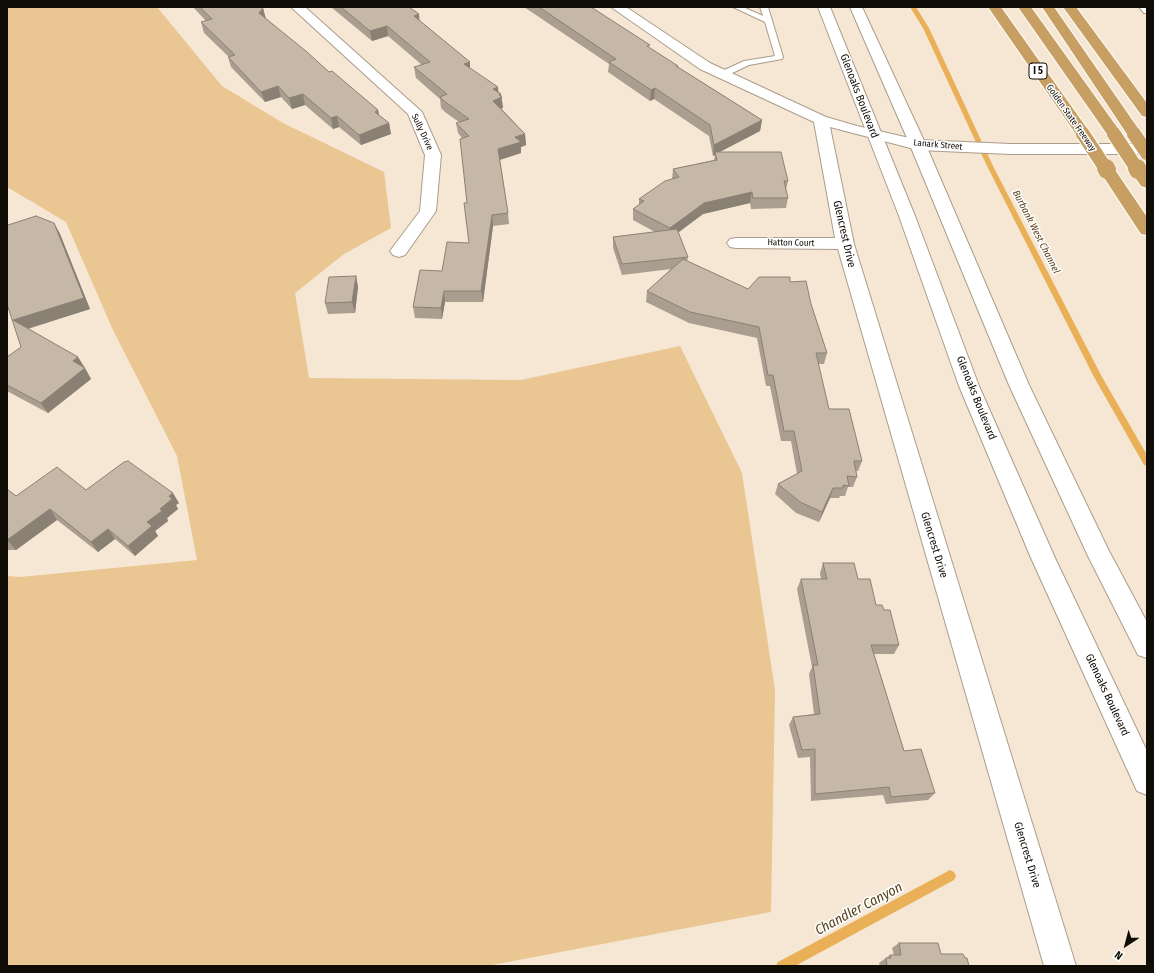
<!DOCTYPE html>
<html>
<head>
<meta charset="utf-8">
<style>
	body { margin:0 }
	#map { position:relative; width:1154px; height:973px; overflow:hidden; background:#f5e7d3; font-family:"Fira Sans Condensed",sans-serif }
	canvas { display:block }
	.frame { position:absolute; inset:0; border:8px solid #100c06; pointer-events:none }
	.north { position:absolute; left:1106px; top:925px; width:40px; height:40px; -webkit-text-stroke:3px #fff; paint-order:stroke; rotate:216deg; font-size:11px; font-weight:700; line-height:16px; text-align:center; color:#100c06 }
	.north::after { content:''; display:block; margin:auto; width:14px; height:18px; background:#100c06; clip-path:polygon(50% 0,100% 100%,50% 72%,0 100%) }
</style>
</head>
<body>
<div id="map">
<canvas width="1154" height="973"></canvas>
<div class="frame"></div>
<div class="north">N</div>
</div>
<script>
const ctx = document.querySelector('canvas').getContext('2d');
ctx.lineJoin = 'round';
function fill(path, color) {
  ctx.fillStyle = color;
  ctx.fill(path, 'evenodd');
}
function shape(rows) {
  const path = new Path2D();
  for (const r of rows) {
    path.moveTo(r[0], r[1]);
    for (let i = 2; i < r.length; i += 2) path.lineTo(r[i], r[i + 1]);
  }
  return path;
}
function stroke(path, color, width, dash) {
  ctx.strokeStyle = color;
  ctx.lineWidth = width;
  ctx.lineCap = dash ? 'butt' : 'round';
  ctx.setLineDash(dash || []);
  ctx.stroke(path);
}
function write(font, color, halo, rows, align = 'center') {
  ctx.font = font + ' "Fira Sans Condensed",sans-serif';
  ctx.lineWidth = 3;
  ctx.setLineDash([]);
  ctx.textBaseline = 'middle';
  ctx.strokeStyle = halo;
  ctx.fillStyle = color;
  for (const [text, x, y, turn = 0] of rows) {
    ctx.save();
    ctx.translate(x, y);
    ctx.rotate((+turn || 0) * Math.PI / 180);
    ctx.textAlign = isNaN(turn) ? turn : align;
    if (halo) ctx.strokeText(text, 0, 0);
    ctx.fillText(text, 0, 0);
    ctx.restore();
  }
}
fill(shape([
	[7,7,157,7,222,86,283,123,384,172,391,228,344,254,295,293,309,378,521,380,680,346,742,473,775,690,771,912,487,966,7,966,7,576,20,577,197,560,177,456,112,328,66,222,7,187]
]), '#eac692');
fill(shape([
	[910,7,916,7,929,28,993,166,1102,377,1147,455,1147,466,1144,465,1094,377,987,166,923,28,910,7],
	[950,870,954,872,956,876,954,880,795,966,776,966,778,962,950,870]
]), '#e9b058');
const lane = shape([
	[733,7,743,7,763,16,760,7,768,7,783,57,782,59,749,65,726,76,720,76,720,72,744,61,775,56,765,22,733,7],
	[1139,7,1147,7,1147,13,1144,13,1139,7]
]);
const street = shape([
	[291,7,305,7,422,112,441,155,436,211,405,255,399,257,393,255,390,251,420,211,425,155,408,114,291,7],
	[611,7,626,7,710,63,826,117,857,126,918,140,1011,144,1147,144,1147,154,1011,154,918,150,830,127,854,244,1076,966,1044,966,838,249,736,248,730,247,727,243,730,239,736,238,835,238,814,122,700,69,611,7]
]);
const secondary = shape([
	[818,7,830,7,915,216,979,386,1055,558,1147,751,1147,795,1137,791,1031,558,959,386,899,216,818,7],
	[850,7,862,7,926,145,1029,385,1109,551,1147,622,1147,658,1138,655,1088,556,1009,385,910,145,850,7]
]);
const highway = shape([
	[988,7,1001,7,1091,134,1088,137,1078,137,988,7],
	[1018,7,1031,7,1122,134,1119,137,1109,137,1018,7],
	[1042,7,1054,7,1142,134,1139,137,1129,137,1042,7],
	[1063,7,1076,7,1147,103,1147,117,1142,116,1063,7],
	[1107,165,1113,167,1147,217,1147,235,1141,234,1099,170,1101,167,1107,165],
	[1138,165,1144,167,1147,171,1147,188,1141,186,1130,170,1132,167,1138,165]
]);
stroke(lane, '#aa9d8b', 2);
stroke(street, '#aa9d8b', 2);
stroke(secondary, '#aa9d8b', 2);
stroke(highway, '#fff', 2);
fill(lane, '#fff');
fill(street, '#fff');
fill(secondary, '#fff');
fill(highway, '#c89f63');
const highwayBridgeFar1 = shape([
	[1083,134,1106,169],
	[1114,134,1137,169],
	[1134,134,1147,153]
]);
const highwayBridge = shape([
	[1106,168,1107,170],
	[1137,168,1138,170]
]);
stroke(highwayBridgeFar1, '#fff', 16, []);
stroke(highwayBridge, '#fff', 20, []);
stroke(highwayBridgeFar1, '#c89f63', 14);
stroke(highwayBridge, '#c89f63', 18);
fill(shape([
	[193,7,261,7,263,8,265,18,329,72,378,110,379,115,389,123,391,134,361,145,339,127,333,129,305,105,292,109,281,97,265,102,231,67,228,57,229,57,204,33,201,22,206,21],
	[331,7,409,7,420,21,470,62,470,68,501,94,503,108,501,108,525,134,526,145,521,147,521,153,500,160,508,213,509,224,493,226,483,302,445,302,442,319,415,318,413,307,442,271,469,243,467,203,462,138,458,133,456,123,459,122,445,112,441,108,440,99,416,78,414,67,422,65,388,36,372,41],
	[524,7,591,7,650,48,678,66,678,67,762,120,760,131,719,152,788,181,786,189,788,198,786,208,751,209,750,203,703,214,678,233,688,257,687,261,748,289,790,282,811,304,827,353,824,364,818,364,829,409,862,461,858,471,856,471,857,477,853,487,848,487,845,496,840,496,839,498,830,498,819,522,796,513,775,494,778,484,797,474,791,441,781,441,770,386,766,386,757,338,689,323,646,302,647,291,671,269,622,275,613,248,613,237,655,232,633,220,633,209,639,205,639,199,672,179,673,169,714,160,715,154,713,156,709,136,654,99,650,101,608,72,609,64],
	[54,223,60,234,90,309,28,329,78,357,91,379,48,413,7,391,7,357,21,347,8,225],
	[356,276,358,287,355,313,328,314,325,303],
	[7,489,16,496,86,490,179,503,176,505,178,509,167,518,168,521,155,531,158,536,135,556,115,539,98,552,57,520,16,550,7,550],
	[823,563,858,579,876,605,884,610,899,645,894,654,874,654,904,751,935,793,928,800,886,804,883,795,811,801,810,757,798,758,789,725,793,717,814,714,809,674,812,667,797,589,801,579,821,579,820,573],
	[899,943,941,954,965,958,969,966,880,966,879,963,890,955,894,955,892,948]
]), '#a99e8f');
fill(shape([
	[263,8,266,19,259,13],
	[419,14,420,25,414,16],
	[387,26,388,36,372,41,370,31],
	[470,62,470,73,464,64],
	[278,86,281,97,265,102,261,92],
	[498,87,499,97,493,89],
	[655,88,654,99,650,101,651,90],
	[303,94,305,105,292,109,289,98],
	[501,94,503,108,494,111,493,101,499,95],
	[378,110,380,121,375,112],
	[337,116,339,127,333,129,331,118],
	[762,120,760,131,716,154,715,152,715,155,713,156,714,145],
	[389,123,391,134,361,145,359,135],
	[525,134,526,145,521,147,521,153,499,160,498,149,515,137],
	[752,192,750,203,703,214,669,239,670,228,704,203],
	[492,215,493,226,483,302,481,291],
	[54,223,60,234,90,309,20,331,13,320],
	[356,276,358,287,355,313,352,302],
	[444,291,445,302,442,319,441,308],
	[78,357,85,368,79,372,73,361],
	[85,368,91,379,48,413,41,403],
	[833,488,830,498,819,522,822,512],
	[173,493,179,503,176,505,178,509,167,518,168,521,155,531,158,536,135,556,128,546,147,522,160,509,169,496],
	[50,509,57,520,16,550,7,540],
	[108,529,115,539,98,552,91,542]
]), '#8a8174');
const building = shape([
	[200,7,261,7,263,8,259,13,307,52,329,72,332,71,378,110,375,112,389,123,359,135,337,116,331,118,303,94,289,98,278,86,261,92,228,57,235,55,201,22,212,19,200,7],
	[341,7,409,7,419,14,414,16,470,62,464,64,498,87,493,89,501,94,499,95,502,97,493,101,525,134,515,137,521,142,498,149,508,213,492,215,481,291,444,291,441,308,413,307,420,270,442,271,447,242,469,243,464,203,467,203,460,139,469,136,456,123,469,119,444,101,440,97,447,94,414,67,430,62,387,26,370,31,341,7],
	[539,7,591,7,650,45,647,46,678,66,676,66,762,120,714,145,710,125,655,88,651,90,609,62,616,59,539,7],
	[715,152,781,152,788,181,784,181,788,198,753,198,752,192,704,203,670,228,633,209,644,201,639,199,665,181,679,177,673,169,717,160,715,152],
	[36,216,54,223,84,298,13,320,78,357,73,361,85,368,41,403,7,385,7,357,21,347,7,304,7,224,8,225,36,216],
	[677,229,688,257,622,264,613,237,677,229],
	[683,259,748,289,759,277,790,277,790,282,806,281,811,304,827,353,816,353,829,409,849,409,862,461,854,461,857,477,847,476,849,486,843,485,843,488,833,488,822,512,800,502,778,484,802,471,794,431,784,431,773,375,768,375,759,327,690,312,647,291,683,259],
	[356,276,352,302,325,303,329,277,356,276],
	[128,461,173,493,169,496,172,499,160,509,162,511,147,522,152,526,128,546,108,529,91,542,50,509,7,540,7,489,16,496,57,467,86,490,124,462,128,461],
	[823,563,854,563,858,579,870,579,876,605,882,605,884,610,890,610,899,645,871,645,904,751,921,749,935,793,891,797,889,787,815,794,815,749,802,750,793,717,820,714,813,665,818,665,801,579,827,579,823,563],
	[899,943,938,943,941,954,963,954,965,958,967,958,969,966,887,966,886,958,891,958,890,955,901,955,899,943]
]);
fill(building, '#c5b8a6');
stroke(building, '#8a8174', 1);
write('9px', '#100c06', '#fff', [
	["Golden State Freeway",1071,118,55],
	["Sully Drive",422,132,65],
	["Lanark Street",938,145,5],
	["Hatton Court",791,243,1]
]);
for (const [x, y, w] of [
	[1038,71,18]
]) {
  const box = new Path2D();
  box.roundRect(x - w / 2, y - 8, w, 16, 3);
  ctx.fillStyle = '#fff';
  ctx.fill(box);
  stroke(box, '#100c06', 1);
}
write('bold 10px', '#100c06', null, [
	["I 5",1038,71]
]);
write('italic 10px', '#59411c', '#fff', [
	["Burbank West Channel",1036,232,63]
]);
write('11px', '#100c06', '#fff', [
	["Glenoaks Boulevard",859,96,69],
	["Glencrest Drive",844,234,77],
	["Glenoaks Boulevard",976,398,68],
	["Glencrest Drive",934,545,73],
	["Glenoaks Boulevard",1107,695,65],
	["Glencrest Drive",1027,855,73]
]);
write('italic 14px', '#59411c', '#fff', [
	["Chandler Canyon",859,909,-28]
]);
</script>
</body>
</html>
